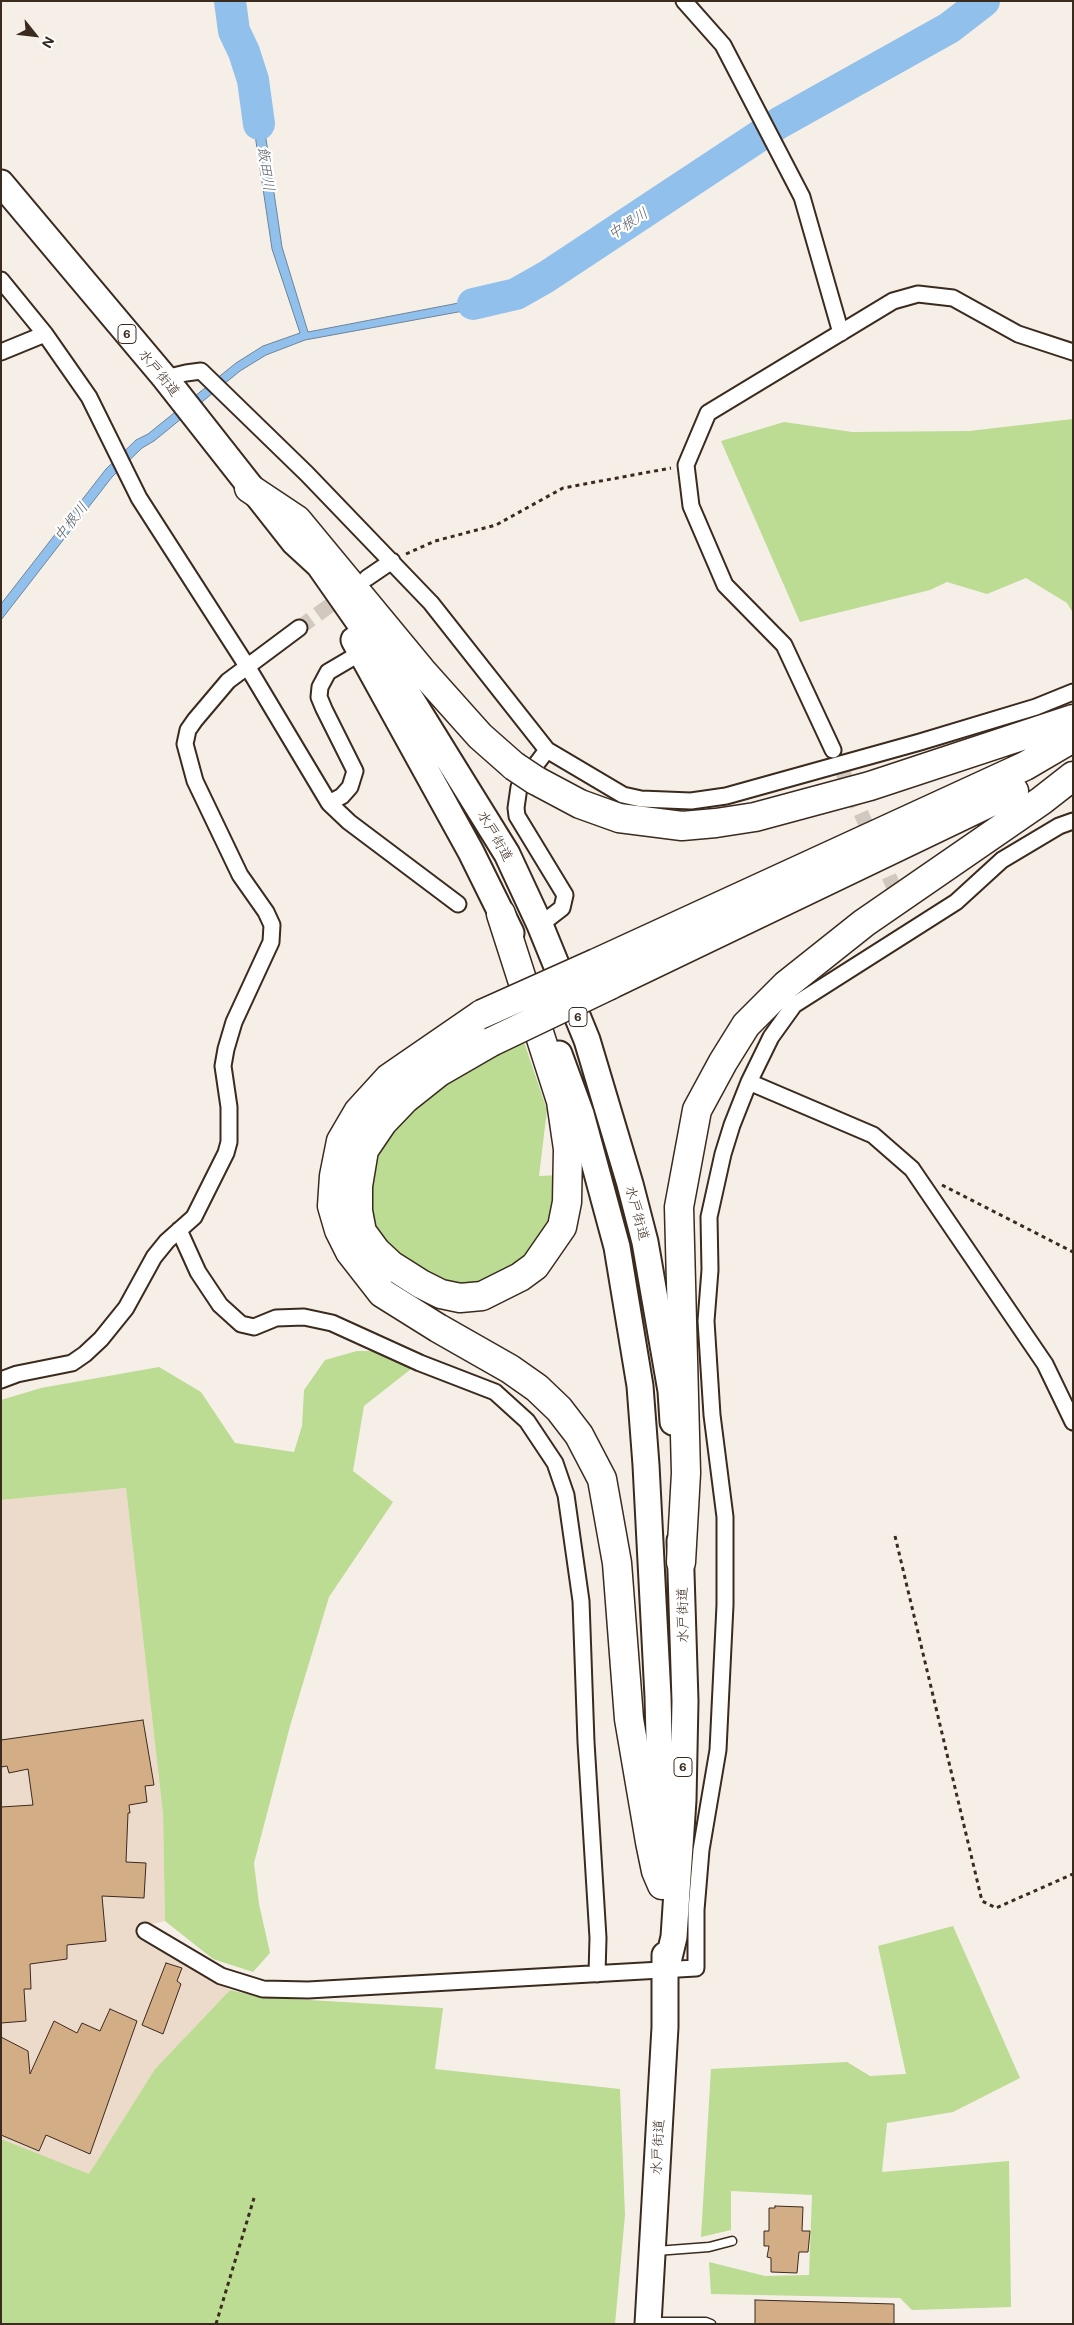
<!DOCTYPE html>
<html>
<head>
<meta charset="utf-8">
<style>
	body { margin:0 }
	#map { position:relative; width:1074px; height:2325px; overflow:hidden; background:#f6efe7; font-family:Mali,sans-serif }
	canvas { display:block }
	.frame { position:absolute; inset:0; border:2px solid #3b2a1e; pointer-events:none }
	.north { position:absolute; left:10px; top:10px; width:50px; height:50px; -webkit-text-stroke:4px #fff; paint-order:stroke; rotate:119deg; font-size:14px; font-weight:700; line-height:20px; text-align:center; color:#3b2a1e }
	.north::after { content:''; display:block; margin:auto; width:18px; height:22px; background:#3b2a1e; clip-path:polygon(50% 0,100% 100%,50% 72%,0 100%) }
</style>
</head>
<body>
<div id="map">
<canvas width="1074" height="2325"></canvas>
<div class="frame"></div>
<div class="north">N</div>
</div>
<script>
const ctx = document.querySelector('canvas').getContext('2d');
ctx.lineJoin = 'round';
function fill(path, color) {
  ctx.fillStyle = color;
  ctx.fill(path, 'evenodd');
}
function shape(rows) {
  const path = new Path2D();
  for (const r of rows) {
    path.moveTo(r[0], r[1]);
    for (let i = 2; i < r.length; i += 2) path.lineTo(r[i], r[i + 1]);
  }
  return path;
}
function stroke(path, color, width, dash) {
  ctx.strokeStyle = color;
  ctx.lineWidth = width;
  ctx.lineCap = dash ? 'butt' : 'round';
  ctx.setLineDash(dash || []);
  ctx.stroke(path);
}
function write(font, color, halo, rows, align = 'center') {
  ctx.font = font + ' Mali,"Klee One",sans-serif';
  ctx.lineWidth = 4.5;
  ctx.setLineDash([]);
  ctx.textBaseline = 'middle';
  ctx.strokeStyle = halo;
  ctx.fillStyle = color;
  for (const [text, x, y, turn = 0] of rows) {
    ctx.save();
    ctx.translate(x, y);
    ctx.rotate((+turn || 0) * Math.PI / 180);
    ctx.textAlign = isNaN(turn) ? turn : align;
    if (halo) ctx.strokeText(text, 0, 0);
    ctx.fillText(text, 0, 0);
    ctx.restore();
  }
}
fill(shape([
	[126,1488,163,1814,165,1921,148,1925,139,1939,230,1990,155,2069,89,2175,1,2139,1,1500]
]), '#ecdbca');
fill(shape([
	[1073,419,1073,613,1067,603,1026,578,987,594,947,582,930,590,800,622,721,441,784,422,852,432,969,431],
	[523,1039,547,1110,539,1176,561,1175,553,1219,527,1257,483,1284,458,1285,434,1279,393,1255,376,1228,369,1210,370,1172,383,1137,443,1079],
	[357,1351,383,1351,411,1369,364,1406,353,1471,393,1502,329,1597,290,1726,254,1863,259,1904,270,1953,253,1972,213,1959,165,1921,163,1814,126,1488,1,1500,1,1400,41,1388,159,1367,201,1392,235,1443,294,1452,302,1426,304,1390,325,1360],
	[953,1926,1020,2078,953,2112,887,2123,882,2172,1009,2161,1011,2307,912,2310,900,2298,711,2294,709,2262,765,2276,809,2275,812,2195,731,2191,731,2230,701,2237,711,2069,847,2062,870,2076,906,2074,878,1946],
	[230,1990,259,1997,443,2008,435,2069,620,2089,625,2215,615,2324,1,2324,1,2139,89,2174,155,2069]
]), '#bcdb93');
const water = shape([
	[257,78,282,247,308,332,469,301,515,289,517,299,469,310,305,340,266,355,240,371,154,441,142,448,112,477,1,620,1,604,106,469,136,440,148,434,236,363,263,346,300,333,272,249,247,81,257,78]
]);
fill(water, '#90c0eb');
stroke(water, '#6e8499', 1);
stroke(shape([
	[230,1,234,31,244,52,253,80,259,124],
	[473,304,516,294,546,277,779,123,949,28,984,1]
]), '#90c0eb', 32);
const building = shape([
	[143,1720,154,1785,145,1786,147,1802,129,1805,130,1813,128,1813,126,1862,146,1863,144,1898,102,1896,106,1941,67,1945,67,1959,30,1964,31,1989,24,1989,26,2021,1,2023,1,1807,33,1805,28,1769,9,1773,7,1766,1,1767,1,1740,143,1720],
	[166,1963,182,1968,177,1981,181,1984,163,2034,142,2025,166,1963],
	[110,2009,137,2021,90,2154,46,2135,39,2151,1,2135,1,2037,28,2051,30,2074,54,2021,77,2033,82,2023,100,2031,110,2009],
	[775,2206,803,2207,802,2231,810,2231,808,2252,799,2252,797,2273,771,2272,771,2258,767,2257,769,2246,764,2246,764,2231,769,2231,769,2208,775,2208,775,2206],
	[755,2300,894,2304,894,2324,755,2324,755,2300]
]);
fill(building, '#d3ad85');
stroke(building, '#3b2a1e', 1);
stroke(shape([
	[299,628,348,592],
	[833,750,907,917]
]), '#d1c8bf', 15, [15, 8]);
const service = shape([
	[656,2251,709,2247,732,2241],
	[652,2322,706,2322,711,2324]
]);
const minor = shape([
	[684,1,723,45,802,197,841,333],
	[1,280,45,334,89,397,139,498,247,666,329,803,349,822,458,904],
	[1,352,45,334],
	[165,378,186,373,201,371,307,474,431,603,547,750,623,795,641,799,691,801,726,796,920,742,1036,707,1073,692],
	[367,578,392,561],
	[833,750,784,645,725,585,691,506,686,465,708,413,893,301,918,294,953,298,1018,334,1073,352],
	[329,803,342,796,350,787,355,771,324,709,319,697,320,687,328,672,362,652],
	[540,925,562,908,565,895,517,816,516,808,519,787,547,750],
	[749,1082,873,1135,912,1169,1045,1364,1073,1422],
	[179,1230,198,1272,220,1305,241,1324,254,1327,276,1318,304,1317,332,1323,420,1363,495,1392,527,1421,555,1463,566,1495,581,1601,586,1742,598,1938,597,1974],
	[1,1380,17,1374,72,1363,85,1354,101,1339,126,1308,154,1257,167,1241,194,1217,226,1153,229,1142,229,1107,223,1066,226,1049,234,1022,271,942,272,925,266,912,240,875,195,781,185,744,188,730,195,720,228,681,299,628],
	[145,1931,221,1976,263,1989,308,1990,696,1968,696,1910,701,1850,718,1750,725,1605,725,1517,712,1415,706,1321,710,1270,709,1217,723,1154,732,1125,749,1082,771,1037,794,1005,956,902,1002,860,1059,826,1073,821]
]);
const trunk = shape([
	[1,183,165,378,294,542,319,565,398,678,507,854,540,925,587,1040,630,1184,645,1242,671,1391,673,1422],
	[354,640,471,852,511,933],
	[559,1054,581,1114,617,1247,640,1386,646,1465,658,1697,662,1860],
	[666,1970,674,1937,683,1800,685,1701,680,1541],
	[648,2324,665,2027,665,1955]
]);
const motorway = shape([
	[249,488,297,520,421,670,480,736,514,766],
	[535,780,580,804,619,818,682,826,716,823,755,817,870,786,1073,719],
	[596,963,1025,766,1073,738],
	[610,985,1014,791],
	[482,1014,389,1078,358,1112,341,1141,334,1176,332,1206,339,1230,350,1252,382,1293,438,1328,510,1369,537,1388,559,1409,579,1435,602,1479,617,1563,629,1719,650,1842,656,1871,662,1885],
	[491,1042,439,1072,405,1099,383,1122,364,1150,358,1186,358,1211,362,1232,376,1251,391,1265,421,1284,441,1294,460,1298,482,1296,520,1277,535,1266,562,1227,567,1202,568,1149,561,1101,501,914],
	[681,1562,686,1473,679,1207,697,1110,723,1062,746,1025,786,985,864,923,1041,801,1073,776]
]);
stroke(service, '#3b2a1e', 11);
stroke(minor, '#3b2a1e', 19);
stroke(trunk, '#3b2a1e', 29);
stroke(motorway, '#3b2a1e', 31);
stroke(shape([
	[406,554,435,541,496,525,563,488,671,468],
	[942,1185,1073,1252],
	[895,1536,982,1901,996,1908,1073,1874],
	[216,2324,254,2198]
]), '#3b2a1e', 3, [4, 4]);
stroke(service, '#fff', 8);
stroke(minor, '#fff', 15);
stroke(trunk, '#fff', 25);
stroke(motorway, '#fff', 28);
const motorwayBridge = shape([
	[514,766,535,780],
	[482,1014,596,963],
	[491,1042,610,985]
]);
stroke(motorwayBridge, '#3b2a1e', 31, []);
stroke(motorwayBridge, '#fff', 28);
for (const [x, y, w] of [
	[127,334,18],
	[578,1017,18],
	[683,1767,18]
]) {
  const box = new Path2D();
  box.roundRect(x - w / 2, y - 9.5, w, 19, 4);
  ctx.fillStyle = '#fff';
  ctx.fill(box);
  stroke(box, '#3b2a1e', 1);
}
write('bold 12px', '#3b2a1e', null, [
	["6",127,334],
	["6",578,1017],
	["6",683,1767]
]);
write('14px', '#3b2a1e', '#fff', [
	["水戸街道",159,373,51],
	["水戸街道",495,836,60],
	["水戸街道",637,1213,75],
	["水戸街道",683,1615,-91],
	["水戸街道",658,2147,-87]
]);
write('italic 15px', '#595e66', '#fff', [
	["飯田川",266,169,82],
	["中根川",628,224,-33],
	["中根川",71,522,-52]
]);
</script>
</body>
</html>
